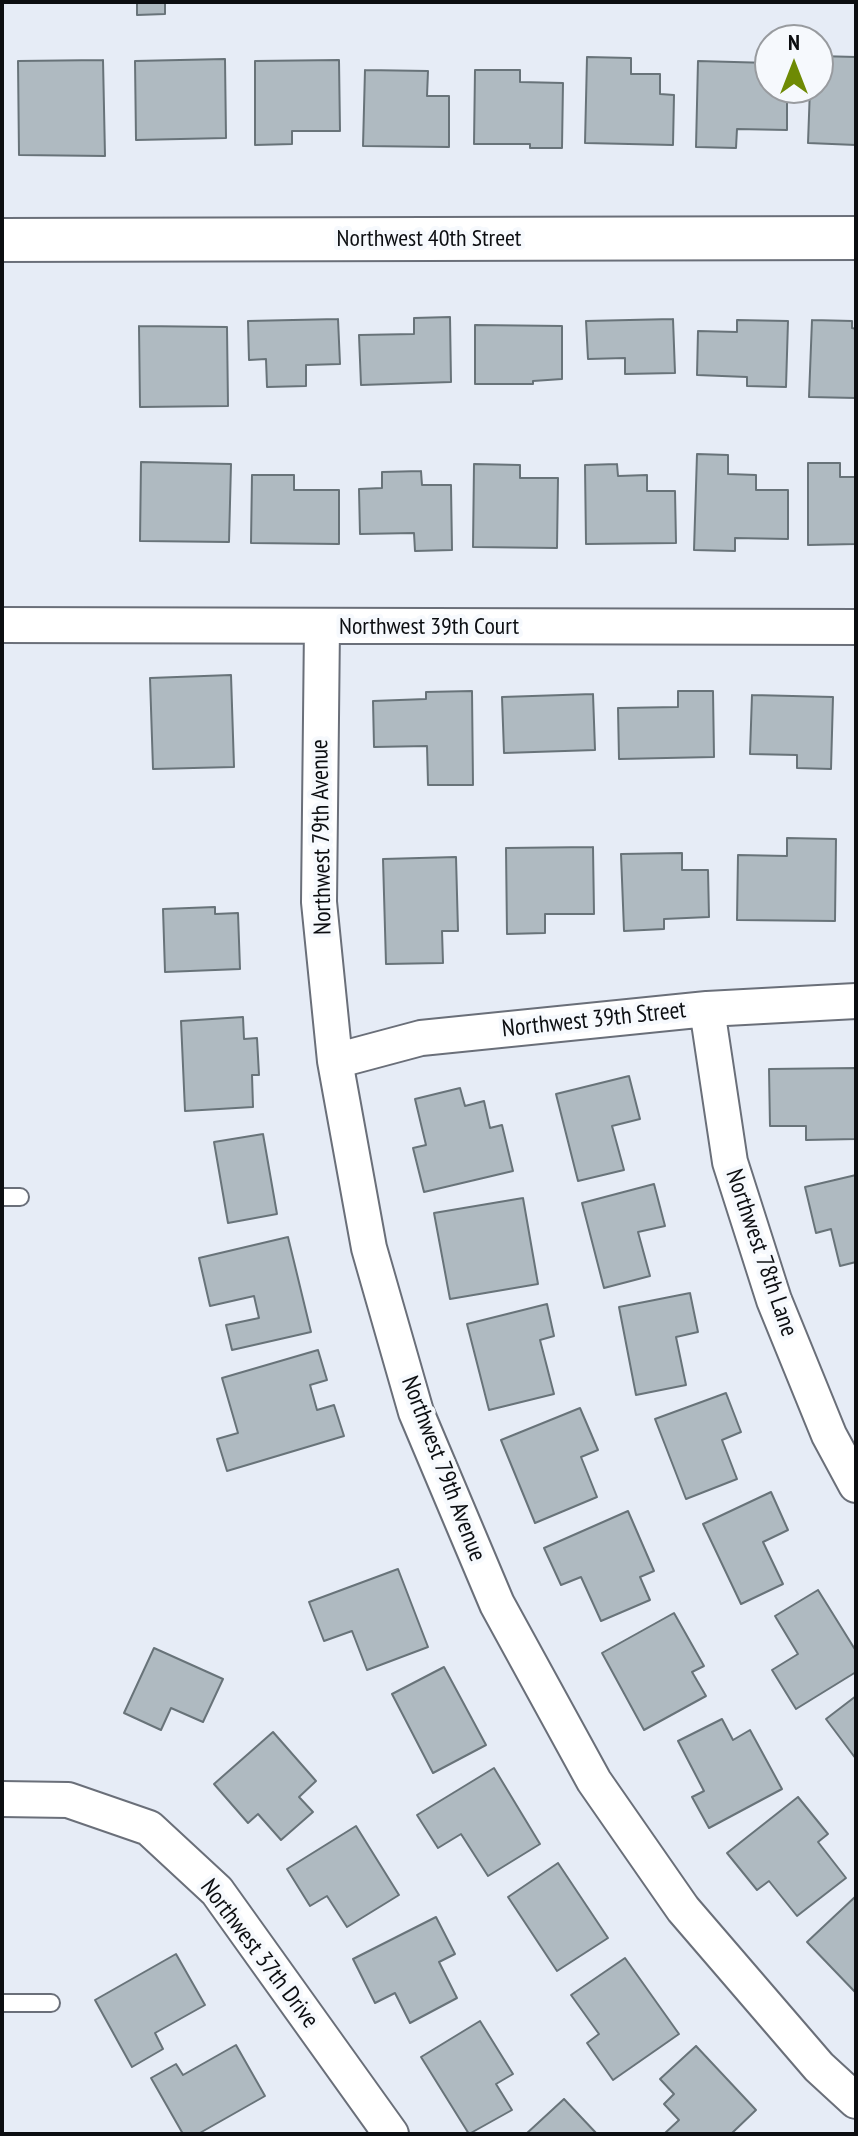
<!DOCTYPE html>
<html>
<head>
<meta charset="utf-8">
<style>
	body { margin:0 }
	#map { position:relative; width:858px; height:2136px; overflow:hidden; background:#e6ecf6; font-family:"PT Sans Narrow",sans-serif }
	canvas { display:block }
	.frame { position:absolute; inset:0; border:4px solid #0c0e11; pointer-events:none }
	.north { position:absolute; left:754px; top:24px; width:80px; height:80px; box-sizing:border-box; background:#f6f9fd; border:2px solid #989b9f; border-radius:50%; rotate:0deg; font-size:22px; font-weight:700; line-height:32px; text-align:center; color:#0c0e11 }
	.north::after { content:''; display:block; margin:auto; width:28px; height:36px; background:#6e8a04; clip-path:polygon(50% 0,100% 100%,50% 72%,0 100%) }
</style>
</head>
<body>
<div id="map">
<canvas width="858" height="2136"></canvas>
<div class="frame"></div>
<div class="north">N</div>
</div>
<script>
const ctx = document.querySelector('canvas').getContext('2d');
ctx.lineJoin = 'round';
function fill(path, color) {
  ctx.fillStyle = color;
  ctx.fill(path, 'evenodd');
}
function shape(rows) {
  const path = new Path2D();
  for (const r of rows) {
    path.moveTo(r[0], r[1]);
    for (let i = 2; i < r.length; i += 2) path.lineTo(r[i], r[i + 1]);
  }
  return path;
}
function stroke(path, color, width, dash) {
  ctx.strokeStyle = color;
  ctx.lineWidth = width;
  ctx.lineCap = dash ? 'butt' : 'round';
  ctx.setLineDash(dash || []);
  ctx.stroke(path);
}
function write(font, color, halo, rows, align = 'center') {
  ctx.font = font + ' "PT Sans Narrow",sans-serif';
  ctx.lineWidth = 8;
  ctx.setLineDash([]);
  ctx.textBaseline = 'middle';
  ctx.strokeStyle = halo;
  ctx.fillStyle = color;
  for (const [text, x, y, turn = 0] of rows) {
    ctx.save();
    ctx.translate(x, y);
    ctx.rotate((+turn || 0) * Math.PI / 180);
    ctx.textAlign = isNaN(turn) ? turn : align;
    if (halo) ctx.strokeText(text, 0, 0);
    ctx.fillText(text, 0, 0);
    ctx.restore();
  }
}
const building = shape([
	[137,2,165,2,165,14,137,15,137,2],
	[818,56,856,57,856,145,808,143,810,88,818,88,818,56],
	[587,57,631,58,631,74,660,74,660,94,674,95,673,145,585,143,587,57],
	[225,59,226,138,136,140,135,61,225,59],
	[103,60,105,156,19,155,18,61,103,60],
	[339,60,340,131,292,131,292,144,255,145,255,61,339,60],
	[698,61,770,63,770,88,787,88,787,130,737,129,736,148,696,147,698,61],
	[365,70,428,71,427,96,449,96,449,147,363,146,365,70],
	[475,70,520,70,520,82,563,83,562,148,530,148,530,144,474,144,475,70],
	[450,317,451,382,361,385,359,335,414,334,414,318,450,317],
	[338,319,340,364,306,365,306,386,267,387,266,359,249,360,248,321,338,319],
	[673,319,675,373,625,374,625,358,588,359,586,321,673,319],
	[737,320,788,321,786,387,747,386,747,377,697,375,698,331,737,332,737,320],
	[812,320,852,321,852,328,856,329,856,398,809,397,812,320],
	[475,325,562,326,562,379,533,381,533,384,475,384,475,325],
	[139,326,227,327,228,406,140,407,139,326],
	[697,454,728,455,728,474,756,475,756,490,788,490,788,539,735,538,735,551,694,550,697,454],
	[141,462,231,464,229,542,140,541,141,462],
	[808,463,840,463,840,477,856,477,856,544,808,545,808,463],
	[474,464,520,465,520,478,558,478,557,548,473,547,474,464],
	[617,464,618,476,647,475,647,491,675,491,676,543,586,544,585,465,617,464],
	[421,471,422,485,451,485,452,550,415,551,414,533,360,534,359,489,382,488,382,472,421,471],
	[252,475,294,475,294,490,339,490,339,544,251,543,252,475],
	[231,675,234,767,153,769,150,678,231,675],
	[472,691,473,785,428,785,427,746,374,747,373,701,426,699,426,692,472,691],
	[678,691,713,691,714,757,619,759,618,708,678,707,678,691],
	[593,694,595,750,504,753,502,697,593,694],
	[752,695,833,697,831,769,797,768,797,755,750,754,752,695],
	[787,838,836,839,835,921,737,920,738,855,787,856,787,838],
	[593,847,594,914,545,914,545,933,507,934,506,848,593,847],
	[682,853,682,870,708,870,709,917,664,919,664,929,624,931,621,854,682,853],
	[456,857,458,931,442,931,443,963,386,964,383,859,456,857],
	[215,907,215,914,238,913,240,969,165,972,163,909,215,907],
	[243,1017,244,1039,257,1038,259,1075,252,1075,253,1107,185,1111,181,1021,243,1017],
	[856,1068,856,1139,806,1140,806,1126,770,1126,769,1069,856,1068],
	[629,1076,640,1119,612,1126,624,1170,578,1181,556,1094,629,1076],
	[460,1088,465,1106,484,1101,490,1128,502,1125,513,1171,424,1192,413,1148,426,1145,415,1099,460,1088],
	[263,1134,277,1214,228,1223,214,1142,263,1134],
	[856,1175,856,1262,840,1266,831,1229,816,1233,805,1187,856,1175],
	[654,1184,665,1226,638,1232,650,1276,604,1288,582,1203,654,1184],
	[523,1198,538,1284,450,1299,434,1213,523,1198],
	[288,1237,311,1332,232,1350,226,1325,259,1318,254,1296,210,1306,199,1258,288,1237],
	[690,1293,698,1332,676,1337,686,1385,636,1395,619,1307,690,1293],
	[547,1304,554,1336,540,1340,554,1394,489,1410,467,1324,547,1304],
	[318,1350,327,1380,310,1385,317,1410,334,1405,344,1436,227,1471,217,1439,238,1433,222,1378,318,1350],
	[726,1393,741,1432,722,1440,737,1479,686,1499,655,1419,726,1393],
	[580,1408,598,1450,581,1457,597,1497,535,1523,501,1440,580,1408],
	[771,1492,788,1530,763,1542,783,1584,741,1604,703,1524,771,1492],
	[628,1511,654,1571,640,1577,650,1600,601,1621,581,1577,561,1585,544,1548,628,1511],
	[398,1569,428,1647,367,1670,352,1631,324,1641,309,1602,398,1569],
	[818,1590,856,1651,856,1672,796,1709,772,1670,798,1654,775,1616,818,1590],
	[674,1613,704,1666,692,1672,706,1696,644,1730,602,1653,674,1613],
	[154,1648,223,1679,203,1722,171,1708,161,1730,124,1713,154,1648],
	[444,1667,486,1745,433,1773,392,1694,444,1667],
	[856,1696,856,1759,826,1719,856,1696],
	[722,1719,733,1740,750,1730,782,1789,709,1828,692,1797,704,1791,678,1741,722,1719],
	[273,1732,316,1781,299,1797,313,1812,281,1840,258,1814,248,1823,214,1784,273,1732],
	[494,1768,540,1844,488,1876,461,1834,438,1848,417,1815,494,1768],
	[798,1797,828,1834,818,1842,846,1878,797,1916,769,1881,757,1890,727,1853,798,1797],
	[356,1826,399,1895,347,1927,327,1896,310,1906,287,1869,356,1826],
	[558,1863,608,1938,557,1971,508,1897,558,1863],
	[856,1896,856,1993,807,1942,856,1896],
	[436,1917,455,1954,439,1962,457,1998,410,2023,395,1993,375,2003,353,1959,436,1917],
	[176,1954,205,2005,155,2033,163,2049,132,2067,95,2000,176,1954],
	[625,1958,679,2034,613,2080,587,2043,599,2034,571,1995,625,1958],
	[480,2021,513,2074,496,2084,512,2110,469,2134,421,2057,480,2021],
	[236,2045,265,2096,198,2134,183,2134,151,2078,176,2064,183,2075,236,2045],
	[696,2046,756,2110,731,2134,664,2134,679,2120,664,2104,674,2094,660,2079,696,2046],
	[564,2099,597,2134,526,2134,564,2099]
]);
fill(building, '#afbac1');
stroke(building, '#687379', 2);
const service = shape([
	[2,1197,20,1197],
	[2,2003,51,2003]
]);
const minor = shape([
	[2,625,856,627],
	[322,626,319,902,335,1061,369,1248,416,1412,497,1604,594,1781,683,1909,819,2067,856,2101],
	[707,1009,730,1162,774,1300,829,1435,856,1485],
	[335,1061,421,1038,707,1009,856,1001],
	[2,1799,68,1800,149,1828,217,1891,391,2134]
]);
const tertiary = shape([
	[2,240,856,238]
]);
stroke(service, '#6a6f79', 20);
stroke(minor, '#6a6f79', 38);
stroke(tertiary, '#6a6f79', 46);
stroke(service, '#fff', 16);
stroke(minor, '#fff', 34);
stroke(tertiary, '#fff', 42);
write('24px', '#0c0e11', '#f6f9fd', [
	["Northwest 40th Street",429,239],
	["Northwest 39th Court",429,627],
	["Northwest 79th Avenue",322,837,-91],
	["Northwest 39th Street",594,1020,-6],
	["Northwest 78th Lane",761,1253,71],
	["Northwest 79th Avenue",443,1469,69],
	["Northwest 37th Drive",259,1954,53]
]);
</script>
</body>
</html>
